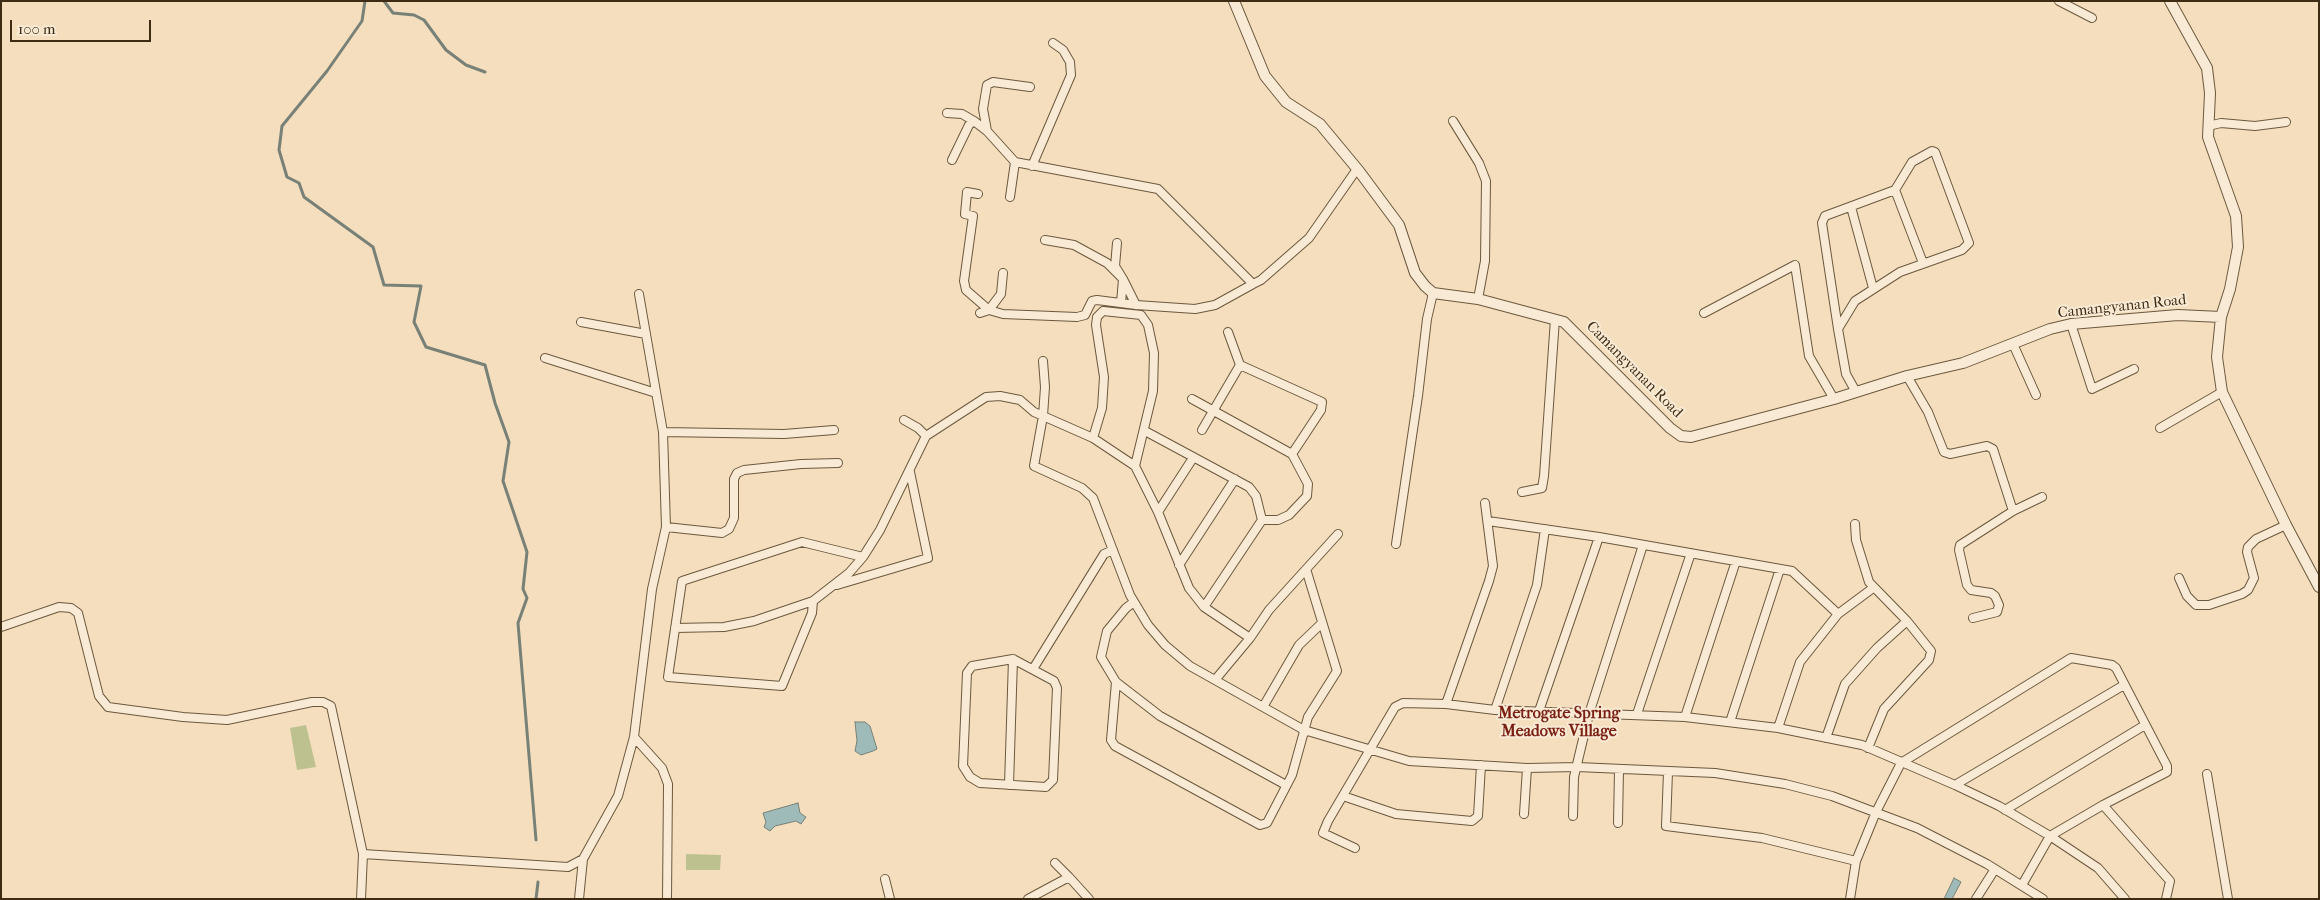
<!DOCTYPE html>
<html>
<head>
<meta charset="utf-8">
<style>
	body { margin:0 }
	#map { position:relative; width:2320px; height:900px; overflow:hidden; background:#f4debd; font-family:"IM FELL French Canon",serif }
	canvas { display:block }
	.frame { position:absolute; inset:0; border:2px solid #3e2b14; pointer-events:none }
	.scale { position:absolute; left:10px; top:20px; width:141px; height:22px; box-sizing:border-box; border:2px solid #3e2b14; border-top:0; padding-left:6px; font-size:15px; line-height:18px; white-space:nowrap; color:#3e2b14; -webkit-text-stroke:4px #f8ead4; paint-order:stroke }
</style>
</head>
<body>
<div id="map">
<canvas width="2320" height="900"></canvas>
<div class="frame"></div>
<div class="scale">100 m</div>
</div>
<script>
const ctx = document.querySelector('canvas').getContext('2d');
ctx.lineJoin = 'round';
function fill(path, color) {
  ctx.fillStyle = color;
  ctx.fill(path, 'evenodd');
}
function shape(rows) {
  const path = new Path2D();
  for (const r of rows) {
    path.moveTo(r[0], r[1]);
    for (let i = 2; i < r.length; i += 2) path.lineTo(r[i], r[i + 1]);
  }
  return path;
}
function stroke(path, color, width, dash) {
  ctx.strokeStyle = color;
  ctx.lineWidth = width;
  ctx.lineCap = dash ? 'butt' : 'round';
  ctx.setLineDash(dash || []);
  ctx.stroke(path);
}
function write(font, color, halo, rows, align = 'center') {
  ctx.font = font + ' "IM FELL French Canon",serif';
  ctx.lineWidth = 4;
  ctx.setLineDash([]);
  ctx.textBaseline = 'middle';
  ctx.strokeStyle = halo;
  ctx.fillStyle = color;
  for (const [text, x, y, turn = 0] of rows) {
    ctx.save();
    ctx.translate(x, y);
    ctx.rotate((+turn || 0) * Math.PI / 180);
    ctx.textAlign = isNaN(turn) ? turn : align;
    if (halo) ctx.strokeText(text, 0, 0);
    ctx.fillText(text, 0, 0);
    ctx.restore();
  }
}
fill(shape([
	[306,725,316,767,297,770,290,728],
	[686,854,721,855,720,870,686,870]
]), '#bdc190');
const water = shape([
	[855,722,865,722,870,726,877,749,873,751,861,755,855,751,857,741,855,722],
	[798,803,800,813,806,817,801,824,796,821,775,826,770,831,764,827,766,822,763,813,798,803],
	[1954,878,1961,882,1952,899,1944,899,1954,878]
]);
fill(water, '#9ebbb9');
stroke(water, '#788177', 1);
stroke(shape([
	[365,1,362,21,327,71,282,126,279,150,287,177,299,183,304,197,373,247,384,285,421,286,414,322,426,347,485,365,495,403,509,442,503,481,527,552,523,589,527,598,518,623,536,840],
	[384,1,393,13,414,15,424,20,446,50,466,65,485,72],
	[536,899,538,882]
]), '#788177', 3);
const minor = shape([
	[2059,1,2092,18],
	[947,113,962,114,974,121,987,131,1015,162,1010,197],
	[1453,121,1479,163,1486,181,1485,261,1478,299],
	[2208,126,2221,123,2255,126,2286,122],
	[987,131,983,109,987,85,993,82,1030,87],
	[952,160,969,125,974,121],
	[1015,162,1158,189,1253,284,1261,280,1309,238,1357,169],
	[1032,166,1071,75,1070,62,1063,50,1053,43],
	[1895,190,1923,263],
	[978,194,967,192,965,214,973,216,964,281,966,290,989,310,1003,314,1077,317,1085,315,1092,301,1097,300,1136,305,1195,309,1215,305,1253,284],
	[1851,207,1873,288],
	[1045,240,1074,245,1107,263,1123,279,1136,305],
	[1117,243,1115,266,1123,279,1121,303],
	[980,313,989,310,1001,294,1003,273],
	[1704,313,1795,265,1809,356,1834,399],
	[581,322,646,334],
	[2071,324,2092,389,2134,369],
	[1838,329,1822,223,1825,216,1895,190,1912,162,1932,151,1935,152,1969,243,1962,250,1900,272,1855,301,1838,329,1846,374,1856,392],
	[1228,332,1240,365,1322,402,1321,410,1292,454],
	[2013,344,2036,395],
	[545,358,656,393],
	[1043,361,1045,387,1043,416,1034,466,1082,488,1093,498,1130,595,1148,625,1165,645,1190,666,1304,730,1409,761,1527,768,1577,767,1715,773,1785,784,1832,796,1917,828,1987,864,2043,899],
	[1907,376,1928,412,1944,452,1950,454,1987,446,1993,449,2013,511],
	[1192,399,1292,454,1308,484,1307,496,1289,515,1278,520,1262,520],
	[904,420,918,428,926,436],
	[2160,428,2222,392],
	[1202,430,1240,365],
	[1145,431,1249,487,1256,496,1262,520,1204,607],
	[663,432,784,434,834,430],
	[1093,438,1102,408,1104,377,1096,325,1097,317,1103,311,1141,315,1148,325,1154,353,1153,391,1135,466],
	[1522,492,1542,488,1544,476,1555,319],
	[1158,512,1193,458],
	[1488,521,1599,537,1792,571,1838,614],
	[1855,524,1856,540,1869,582,1907,621,1931,651,1929,660,1884,709,1868,748],
	[666,527,722,533,729,529,734,518,734,479,737,473,744,470,801,464,838,463],
	[1396,544,1418,396,1427,319,1433,293],
	[1179,565,1235,479],
	[2179,578,2187,596,2196,605,2209,605,2242,594,2248,590,2254,578,2247,552,2248,547,2256,539,2286,525],
	[837,585,928,558,910,472],
	[813,601,812,613,782,686,668,677,682,581,802,542,863,557],
	[1134,602,1126,608,1107,631,1101,657,1116,682,1160,716,1286,785],
	[1973,618,1997,612,1999,605,1995,596,1991,593,1971,590,1967,585,1959,550,1960,545,2013,511,2042,497],
	[1,627,59,607,71,608,78,613,99,696,108,707,183,717,227,720,312,702,323,702,331,706,363,854,361,899],
	[675,628,724,627,754,621,813,601,849,573,863,557,880,530,926,436,986,397,1000,396,1020,400,1034,412,1093,438,1135,466,1158,512,1189,588,1204,607,1250,638],
	[1013,659,1054,681,1057,688,1053,780,1046,787,980,783,970,777,963,766,967,673,972,666,1013,659],
	[1033,669,1104,554,1113,550],
	[1215,680,1250,638,1269,610,1338,534],
	[1116,682,1111,740,1115,746,1260,825,1267,823,1292,775,1308,717,1337,671,1306,569],
	[1446,704,1489,581,1493,566,1485,503],
	[1263,707,1299,645,1322,623],
	[1495,710,1537,585,1545,529],
	[1539,711,1599,537],
	[1637,714,1691,553],
	[1685,717,1736,561],
	[1730,722,1780,569],
	[1778,728,1800,662,1838,614,1873,588],
	[634,737,662,768,668,784,667,899],
	[1826,738,1845,684,1877,648,1907,621],
	[1668,772,1666,826,1762,838,1856,861],
	[2207,774,2228,899],
	[1009,785,1013,659],
	[1955,785,2124,685],
	[1343,796,1396,814,1472,821,1478,816,1481,765],
	[2103,805,2170,881,2166,899],
	[2005,810,2145,725],
	[1524,814,1527,768],
	[1573,816,1574,777,1589,714,1643,545],
	[1618,823,1619,770],
	[1355,848,1323,833,1328,821,1395,707,1403,703,1446,704,1495,710,1685,717,1778,728,1862,745,1955,785,1999,806,2050,836,2098,868,2125,899],
	[363,854,568,867,583,859,618,796,634,737,652,589,666,527,663,432,639,294],
	[1055,863,1069,877],
	[885,879,890,899],
	[579,899,583,859],
	[1028,899,1069,877,1089,899],
	[1850,899,1856,861,1876,812,1901,763,2071,658,2112,665,2116,668,2167,766,2167,772,2103,805,2050,836,2022,885],
	[1976,899,1995,869]
]);
const tertiary = shape([
	[1234,1,1265,76,1286,102,1320,124,1359,171,1399,225,1415,273,1425,286,1433,293,1478,299,1564,322,1670,428,1681,436,1691,437,1834,399,1907,376,1963,363,2050,329,2071,324,2178,315,2221,317],
	[2170,1,2207,68,2210,93,2208,137,2236,216,2238,247,2230,289,2221,317,2217,357,2222,392,2286,525,2319,587]
]);
stroke(minor, '#6c583e', 10);
stroke(tertiary, '#6c583e', 12);
stroke(minor, '#f8ead4', 8);
stroke(tertiary, '#f8ead4', 10);
write('15px', '#3e2b14', '#f8ead4', [
	["Camangyanan Road",2122,307,-6],
	["Camangyanan Road",1634,370,45]
]);
write('bold 16px', '#7a1f14', '#f8ead4', [
	["Metrogate Spring",1559,714],
	["Meadows Village",1559,732]
]);
</script>
</body>
</html>
